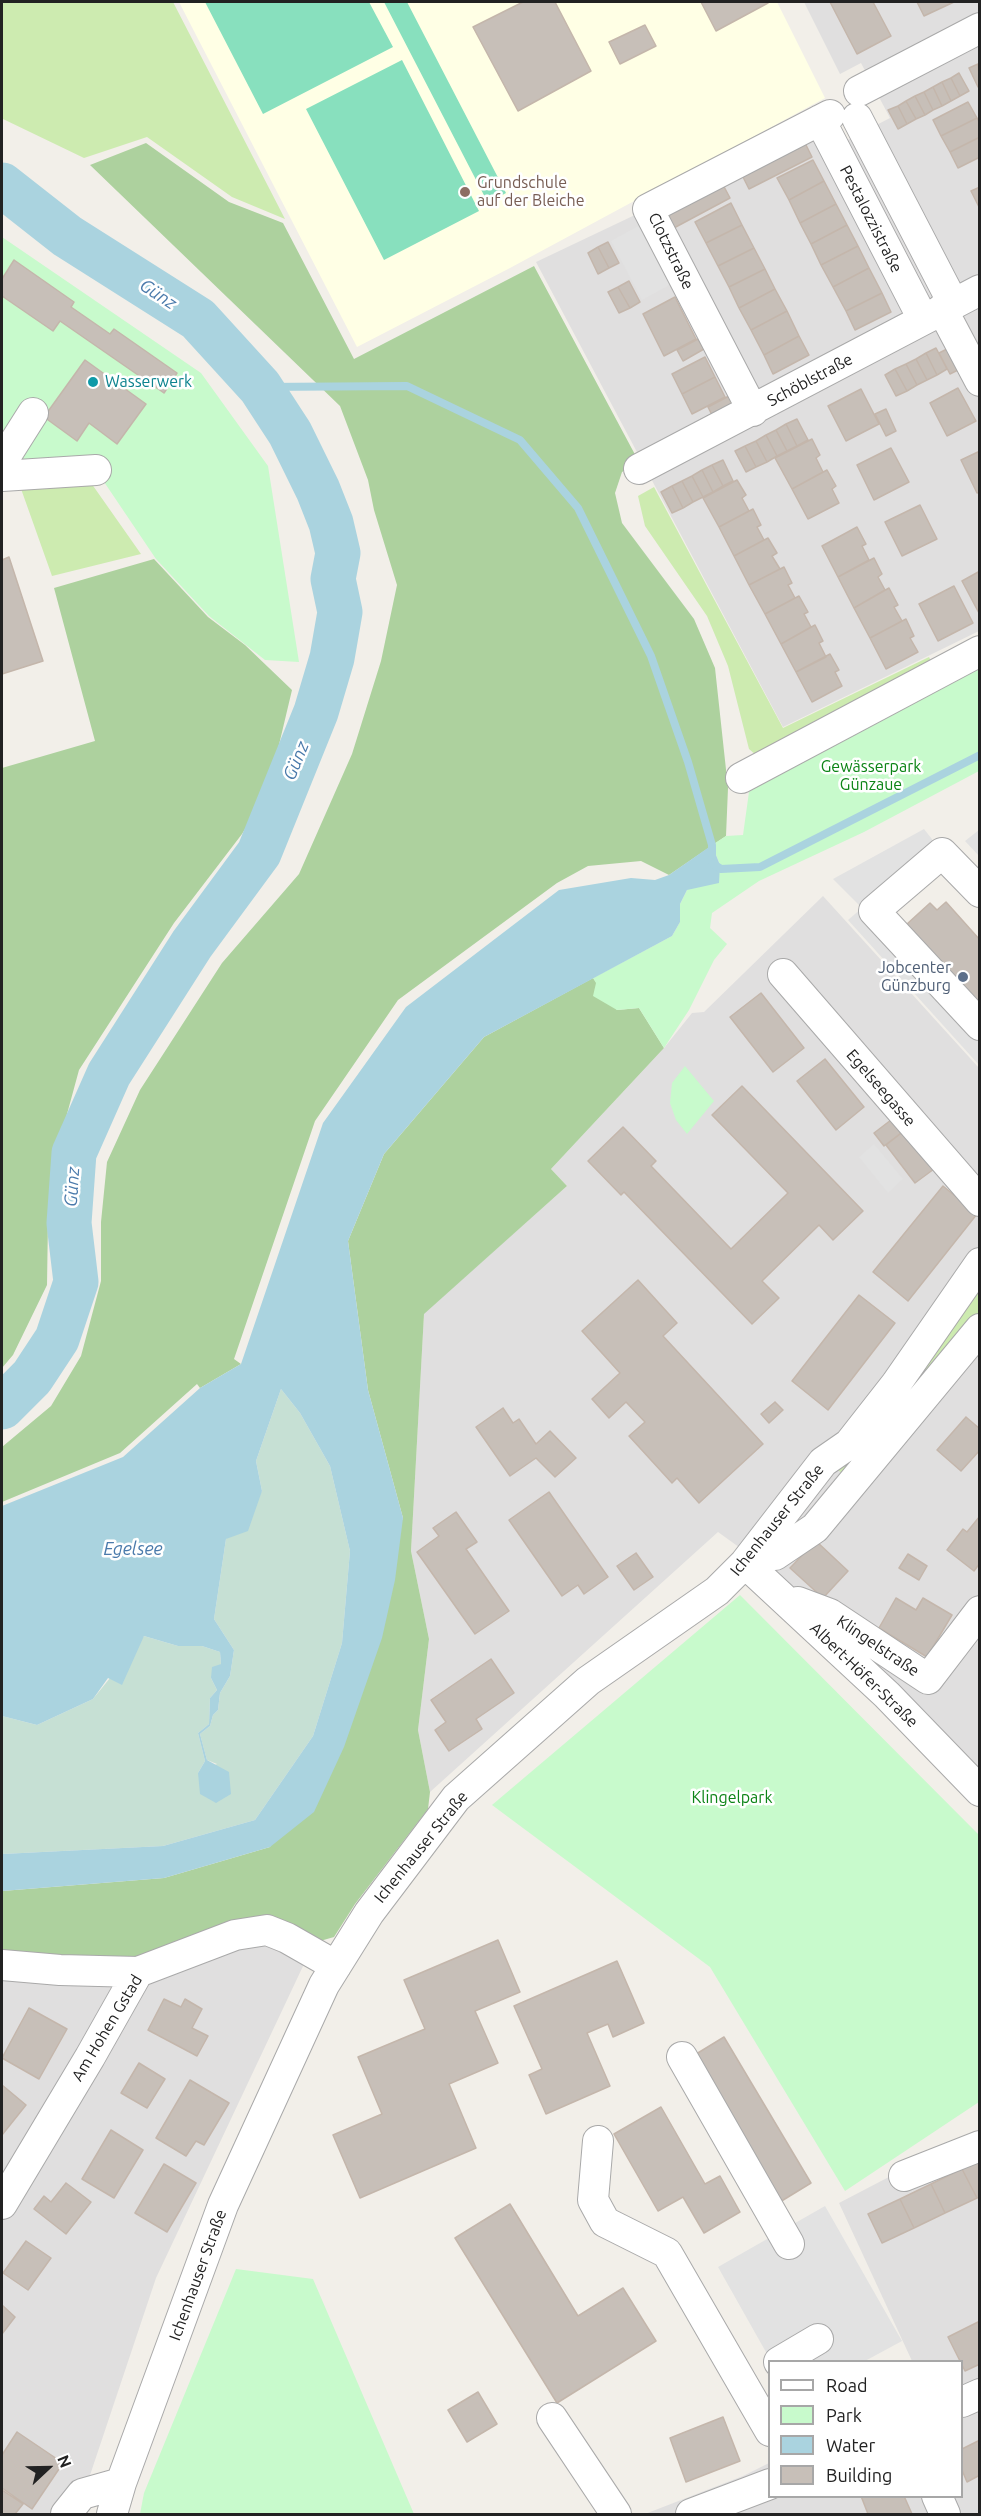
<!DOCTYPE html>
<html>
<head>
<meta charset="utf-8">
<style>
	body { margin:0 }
	#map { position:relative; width:981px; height:2516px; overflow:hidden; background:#f2efe9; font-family:Ubuntu,sans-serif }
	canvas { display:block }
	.frame { position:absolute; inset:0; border:3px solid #222; pointer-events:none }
	.legend { position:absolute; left:768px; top:2360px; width:195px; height:138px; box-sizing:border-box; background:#fff; border:2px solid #a7a7a7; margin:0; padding:8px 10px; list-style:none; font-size:18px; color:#222 }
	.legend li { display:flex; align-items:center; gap:12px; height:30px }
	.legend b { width:30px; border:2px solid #a7a7a7 }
	.north { position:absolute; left:18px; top:2438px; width:60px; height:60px; -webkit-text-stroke:4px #fff; paint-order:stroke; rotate:68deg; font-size:16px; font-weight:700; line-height:24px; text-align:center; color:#222 }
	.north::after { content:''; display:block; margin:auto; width:21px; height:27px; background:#222; clip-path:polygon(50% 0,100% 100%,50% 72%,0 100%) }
</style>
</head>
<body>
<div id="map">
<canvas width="981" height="2516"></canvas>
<div class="frame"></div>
<ul class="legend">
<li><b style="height:8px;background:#fff"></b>Road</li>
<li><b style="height:16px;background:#c8facc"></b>Park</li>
<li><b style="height:16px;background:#aad3df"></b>Water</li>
<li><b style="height:16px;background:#c7bfb8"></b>Building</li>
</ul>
<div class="north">N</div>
</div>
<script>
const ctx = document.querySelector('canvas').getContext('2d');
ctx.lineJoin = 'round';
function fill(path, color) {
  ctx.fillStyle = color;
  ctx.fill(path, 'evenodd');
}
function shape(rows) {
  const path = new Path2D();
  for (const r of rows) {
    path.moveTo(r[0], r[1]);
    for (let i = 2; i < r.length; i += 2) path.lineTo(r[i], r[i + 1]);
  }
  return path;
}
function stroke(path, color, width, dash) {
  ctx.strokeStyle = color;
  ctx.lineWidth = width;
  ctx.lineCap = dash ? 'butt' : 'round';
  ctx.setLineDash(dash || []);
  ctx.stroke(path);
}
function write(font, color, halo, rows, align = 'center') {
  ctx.font = font + ' Ubuntu,sans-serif';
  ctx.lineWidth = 5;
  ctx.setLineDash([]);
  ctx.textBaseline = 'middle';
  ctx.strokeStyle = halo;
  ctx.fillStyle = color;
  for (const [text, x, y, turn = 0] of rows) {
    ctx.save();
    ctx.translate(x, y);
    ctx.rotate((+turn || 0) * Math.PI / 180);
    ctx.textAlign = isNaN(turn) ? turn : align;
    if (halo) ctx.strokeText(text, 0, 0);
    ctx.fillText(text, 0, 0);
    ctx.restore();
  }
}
fill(shape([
	[804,2,979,2,979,631,783,727,536,262,818,128,828,150,890,118,861,63,840,74],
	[823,896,979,1068,979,1778,786,1581,718,1532,430,1792,418,1730,429,1639,411,1551,424,1313,567,1186,551,1169,664,1048,692,1013,704,1012],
	[270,1916,304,1964,156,2278,77,2514,2,2514,2,1958],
	[979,2130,979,2514,645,2514,743,2476,769,2463,770,2496,962,2496,962,2362,912,2361,839,2203]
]), '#e0dfdf');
fill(shape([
	[179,2,777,2,825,98,510,268,357,347]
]), '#ffffe5');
fill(shape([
	[2,2,173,2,285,219,232,197,147,137,84,158,3,119,2,118],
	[89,480,141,554,52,576,20,486],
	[654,487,783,728,929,657,934,667,763,761,749,749,728,666,707,616,645,526,638,496],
	[979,1281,979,1322,849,1479,838,1470]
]), '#cdebb0');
fill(shape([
	[146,143,229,202,283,223,354,359,534,266,639,462,622,472,615,493,622,523,694,619,715,668,728,788,726,836,669,875,641,861,588,866,557,883,398,1000,315,1121,234,1359,241,1364,200,1388,197,1384,120,1453,2,1502,2,1447,51,1406,81,1356,101,1281,101,1222,107,1162,140,1090,222,963,299,874,352,754,381,661,397,585,374,510,368,480,340,406,90,165],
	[154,559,208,617,245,645,292,690,268,791,242,834,174,923,79,1070,58,1147,48,1219,47,1285,13,1355,2,1368,2,768,95,741,54,588],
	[593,978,617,1010,639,1008,664,1048,551,1169,567,1186,424,1314,411,1551,429,1639,418,1730,430,1792,428,1809,355,1904,334,1937,320,1941,270,1916,150,1959,2,1958,2,1891,164,1878,270,1847,403,1518,368,1390,348,1241,384,1154,484,1037]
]), '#add19e');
fill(shape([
	[281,1389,300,1413,330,1466,350,1551,342,1643,313,1736,255,1820,163,1846,2,1854,2,1716,37,1725,93,1699,144,1636,178,1646,202,1646,220,1652,221,1664,211,1678,217,1690,210,1698,209,1724,198,1733,205,1761,198,1773,217,1764,207,1760,200,1734,210,1726,213,1715,218,1710,220,1693,230,1676,234,1650,214,1619,226,1539,262,1491,256,1461]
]), '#c6e0d4');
fill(shape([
	[2,237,201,373,268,466,299,662,265,660,209,616,156,559,96,470,2,476],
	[979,669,979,771,864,832,759,881,712,913,710,928,727,944,714,960,689,1010,664,1048,639,1008,617,1010,593,996,596,983,593,978,672,936,680,922,680,904,687,890,720,865,712,845,726,836,743,835,749,792,785,768],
	[685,1066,714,1101,687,1134,676,1120,670,1103,672,1083],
	[740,1595,979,1835,979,2102,845,2191,710,1967,492,1805],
	[236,2269,313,2279,414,2514,140,2514,144,2493]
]), '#c8facc');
fill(shape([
	[205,2,369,2,393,47,263,114],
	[384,2,407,2,506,193,488,203],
	[402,60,479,211,384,260,306,109]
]), '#88e0be');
fill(shape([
	[642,224,673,283,642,300,611,241],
	[924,829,935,843,862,908,979,1036,979,1065,848,920,862,908,833,879],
	[979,830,979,856,965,841],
	[874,1144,903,1179,888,1193,859,1157],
	[825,2206,902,2341,865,2361,771,2361,718,2267]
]), '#e2e2e2');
fill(shape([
	[712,845,720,865,719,883,687,890,680,904,680,922,672,936,484,1037,384,1154,348,1241,368,1390,403,1518,395,1580,382,1638,344,1747,314,1812,270,1847,164,1878,2,1891,2,1854,163,1846,255,1820,313,1736,342,1643,350,1551,330,1466,300,1413,281,1389,256,1461,262,1491,248,1531,226,1539,214,1619,234,1650,230,1676,220,1693,218,1710,213,1715,210,1726,200,1734,207,1760,229,1772,231,1794,216,1803,200,1794,198,1773,205,1761,198,1733,209,1724,210,1698,217,1690,211,1678,212,1667,221,1664,220,1652,202,1646,178,1646,144,1636,122,1685,108,1678,93,1699,37,1725,2,1716,2,1506,123,1457,200,1388,241,1364,323,1123,406,1007,559,890,631,878,655,880,669,875]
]), '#aad3df');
stroke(shape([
	[260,387,407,386,520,440,578,508,651,656,688,762,712,845,712,855],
	[713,864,721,869,760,867,980,755]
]), '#aad3df', 8);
stroke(shape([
	[2,185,67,236,198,319,260,387,290,433,318,490,331,523,338,553,333,579,340,612,332,658,316,712,259,853,192,944,109,1074,74,1153,69,1223,76,1282,57,1339,32,1377,2,1407]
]), '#aad3df', 45);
const building = shape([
	[523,2,555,2,591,71,518,111,473,27,523,2],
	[701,2,768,2,768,3,716,31,701,2],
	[830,2,873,2,891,36,857,54,830,2],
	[917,2,954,2,924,16,917,2],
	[645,25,656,46,620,64,609,42,645,25],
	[978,64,980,86,978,87,969,68,978,64],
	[959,73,969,91,960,96,951,78,959,73],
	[951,78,960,96,951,101,942,82,951,78],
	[942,82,951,101,942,106,933,87,942,82],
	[933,87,942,106,933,110,924,92,933,87],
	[924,92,933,110,925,115,915,96,924,92],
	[915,96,925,115,916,119,906,101,915,96],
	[906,101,916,119,907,124,898,106,906,101],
	[968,102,977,118,941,136,933,120,968,102],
	[898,106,907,124,898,129,888,110,898,106],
	[977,118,980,123,980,137,950,152,941,136,977,118],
	[802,137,812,157,749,189,739,169,802,137],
	[980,137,980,157,958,168,950,152,980,137],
	[813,160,824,181,789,200,777,178,813,160],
	[721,181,730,198,672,229,663,211,721,181],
	[824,181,836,204,800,223,789,200,824,181],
	[980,187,980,207,979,207,971,191,980,187],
	[731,203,742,225,706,243,695,222,731,203],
	[836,204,847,225,811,244,800,223,836,204],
	[742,225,754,248,718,266,706,243,742,225],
	[847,225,858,246,821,265,811,244,847,225],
	[608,242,619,263,609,268,598,247,608,242],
	[858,246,869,268,833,287,821,265,858,246],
	[598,247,609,268,598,274,588,253,598,247],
	[754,248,765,269,729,287,718,266,754,248],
	[14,260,74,302,71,307,110,334,114,329,177,373,164,393,60,321,53,331,2,296,2,279,14,260],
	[869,268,882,293,846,311,833,287,869,268],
	[765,269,775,289,739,308,729,287,765,269],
	[629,281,640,302,630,308,618,287,629,281],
	[618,287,630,308,619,313,608,292,618,287],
	[775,289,787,311,751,330,739,308,775,289],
	[882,293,891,312,855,330,846,311,882,293],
	[675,297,696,339,664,356,643,314,675,297],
	[787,311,799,336,764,355,751,330,787,311],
	[799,336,809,355,773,374,764,355,799,336],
	[698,339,704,349,683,361,677,350,698,339],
	[936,348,947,369,937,375,926,353,936,348],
	[949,348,960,369,950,374,939,353,949,348],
	[926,353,937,375,927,380,916,359,926,353],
	[705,357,715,377,682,394,672,374,705,357],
	[916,359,927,380,917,385,906,364,916,359],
	[85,360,146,404,117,444,89,423,77,441,44,417,85,360],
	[906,364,917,385,907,391,895,369,906,364],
	[895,369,907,391,896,396,885,375,895,369],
	[715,377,725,397,692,414,682,394,715,377],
	[958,388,976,421,947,436,930,403,958,388],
	[861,389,879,424,846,441,828,406,861,389],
	[729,396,734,407,713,417,708,407,729,396],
	[886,409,896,431,886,436,875,414,886,409],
	[797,419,808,440,797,446,786,424,797,419],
	[786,424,797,446,787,451,776,430,786,424],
	[776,430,787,451,777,456,766,435,776,430],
	[766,435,777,456,767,462,756,441,766,435],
	[812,439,820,455,816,458,823,472,792,489,775,458,812,439],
	[756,441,767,462,756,467,745,446,756,441],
	[745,446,756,467,746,472,735,451,745,446],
	[891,448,909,482,874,500,857,465,891,448],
	[980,451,980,492,977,493,961,460,980,451],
	[723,460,733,481,723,486,712,465,723,460],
	[712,465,723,486,713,492,702,470,712,465],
	[702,470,713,492,703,497,692,476,702,470],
	[827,470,836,486,832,489,839,503,808,519,792,489,827,470],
	[692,476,703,497,693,502,682,481,692,476],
	[737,480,746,495,742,498,749,511,719,527,703,498,737,480],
	[682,481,693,502,683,508,672,486,682,481],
	[672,486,683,508,672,513,661,492,672,486],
	[920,505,937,539,902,556,885,522,920,505],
	[753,509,761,525,757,527,764,540,734,556,719,527,753,509],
	[857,527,866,544,862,546,869,560,838,577,822,546,857,527],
	[768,538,777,553,772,556,780,569,749,585,734,556,768,538],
	[9,557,43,661,2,674,2,560,9,557],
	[874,558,882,574,878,577,885,590,854,608,838,577,874,558],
	[784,567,792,583,788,585,795,598,765,614,749,585,784,567],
	[980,571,980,615,962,581,980,571],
	[954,586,973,623,938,641,919,604,954,586],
	[889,588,898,605,894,607,902,621,870,638,854,608,889,588],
	[799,596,808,612,804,614,811,627,781,644,765,614,799,596],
	[906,619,914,636,910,638,918,652,886,669,870,638,906,619],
	[815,625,823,641,819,643,826,657,796,672,781,644,815,625],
	[830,654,839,670,835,672,842,686,812,702,796,672,830,654],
	[946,902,980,940,980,1014,907,924,930,903,937,910,946,902],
	[761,993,804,1048,773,1072,730,1017,761,993],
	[825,1059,864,1107,836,1130,797,1081,825,1059],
	[742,1086,863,1211,833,1240,819,1225,762,1281,779,1298,752,1324,624,1192,621,1195,588,1161,623,1127,656,1161,651,1166,731,1249,788,1193,712,1115,742,1086],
	[891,1120,901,1133,884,1146,874,1133,891,1120],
	[904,1131,934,1169,915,1183,886,1145,904,1131],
	[943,1186,977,1214,908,1301,873,1272,943,1186],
	[638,1280,677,1323,663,1336,763,1444,699,1503,677,1478,672,1483,629,1436,645,1422,626,1402,609,1418,592,1399,620,1373,582,1331,638,1280],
	[859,1295,895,1323,828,1410,792,1381,859,1295],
	[775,1402,783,1410,769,1423,761,1414,775,1402],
	[503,1408,513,1423,519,1419,536,1444,550,1431,576,1458,555,1477,536,1458,510,1476,476,1427,503,1408],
	[966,1417,980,1429,980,1450,961,1471,937,1450,966,1417],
	[549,1492,608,1577,584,1594,578,1585,562,1596,509,1520,549,1492],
	[456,1512,477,1542,466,1549,509,1611,475,1634,417,1552,439,1536,433,1528,456,1512],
	[980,1516,980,1563,974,1571,947,1550,963,1529,967,1532,980,1516],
	[816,1541,848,1571,823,1598,790,1568,816,1541],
	[636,1553,653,1577,634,1590,617,1566,636,1553],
	[908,1554,927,1566,919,1580,899,1568,908,1554],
	[896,1598,916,1610,923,1598,952,1615,927,1657,879,1628,896,1598],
	[491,1659,514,1693,476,1719,482,1729,449,1751,435,1730,446,1722,431,1700,491,1659],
	[498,1940,520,1992,475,2011,498,2063,449,2084,476,2148,360,2198,333,2135,382,2114,358,2057,425,2029,404,1980,498,1940],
	[617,1961,644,2023,613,2037,608,2024,587,2033,610,2086,546,2114,529,2075,542,2069,514,2006,617,1961],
	[164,1999,181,2007,185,1999,202,2009,192,2028,208,2036,197,2056,148,2030,164,1999],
	[29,2008,67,2029,39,2079,2,2058,29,2008],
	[724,2037,811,2183,775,2205,688,2059,724,2037],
	[139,2063,165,2079,147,2108,121,2093,139,2063],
	[190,2080,229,2103,204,2145,196,2141,186,2156,156,2138,190,2080],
	[2,2085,26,2105,2,2135,2,2085],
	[661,2107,705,2184,720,2176,740,2212,704,2233,683,2197,658,2211,614,2134,661,2107],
	[111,2130,143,2150,114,2198,82,2179,111,2130],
	[980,2161,980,2197,977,2198,962,2169,980,2161],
	[164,2164,196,2183,167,2232,135,2213,164,2164],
	[962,2169,977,2198,945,2213,931,2184,962,2169],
	[66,2183,91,2202,66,2234,34,2209,44,2196,51,2202,66,2183],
	[931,2184,945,2213,914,2228,900,2199,931,2184],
	[900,2199,914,2228,882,2243,868,2214,900,2199],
	[510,2204,578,2316,623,2288,656,2341,557,2403,455,2238,510,2204],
	[26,2241,51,2258,28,2290,3,2273,26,2241],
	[2,2305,15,2317,2,2334,2,2305],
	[980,2321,980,2364,965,2371,948,2337,980,2321],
	[478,2392,497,2424,467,2442,448,2410,478,2392],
	[723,2417,740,2461,686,2482,670,2438,723,2417],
	[17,2432,63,2463,32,2509,2,2488,2,2455,17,2432],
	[980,2440,980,2475,967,2482,962,2470,962,2449,980,2440],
	[2,2490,23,2504,15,2514,2,2514,2,2490],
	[861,2496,904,2496,912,2514,868,2514,861,2496]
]);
fill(building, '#c7bfb8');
stroke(building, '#c4b6ab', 1.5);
const minor = shape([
	[859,91,980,28],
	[857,118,953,303],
	[820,120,923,319],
	[942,309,980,381],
	[753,411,648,209,830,115],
	[2,462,33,413],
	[639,469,980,290],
	[2,476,96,470],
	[741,778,980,651],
	[980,892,942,853,874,911,980,1025],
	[783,974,980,1201],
	[760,1545,775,1555,815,1528,980,1329],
	[745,1563,887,1695,980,1791],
	[798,1602,830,1614,928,1679,980,1611],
	[2,1965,60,1970,138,1972],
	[682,2057,789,2244],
	[598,2141,593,2200,605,2222,667,2253,770,2431],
	[904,2176,980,2146],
	[2,2204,90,2057,138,1972,235,1935,267,1930,287,1938,336,1966],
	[779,2362,818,2339],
	[962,2402,980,2394],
	[552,2418,616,2514],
	[937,2496,945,2514],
	[66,2514,82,2494,121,2483],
	[112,2514,121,2483,223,2205,324,1985,369,1913,456,1798,588,1681,717,1591,745,1563,823,1462,849,1444,896,1384,980,1263],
	[691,2514,770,2484]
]);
stroke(minor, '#a9a9a9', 32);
stroke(minor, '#fff', 30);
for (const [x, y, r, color] of [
	[465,192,6,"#8d6e63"],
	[93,382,6,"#0f9aa8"],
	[963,977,6,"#5c6f8a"]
]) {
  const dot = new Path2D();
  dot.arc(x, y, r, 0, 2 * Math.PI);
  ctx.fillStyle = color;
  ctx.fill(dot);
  stroke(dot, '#fff', 2);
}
write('16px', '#785e54', '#fff', [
	["Grundschule",477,183],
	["auf der Bleiche",477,201]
], 'left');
write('16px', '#222', '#fff', [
	["Pestalozzistraße",871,219,63],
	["Clotzstraße",671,251,64],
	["Schöblstraße",810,380,-28],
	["Egelseegasse",881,1088,49],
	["Ichenhauser Straße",777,1520,-51],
	["Klingelstraße",878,1646,34],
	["Albert-Höfer-Straße",864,1675,44],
	["Ichenhauser Straße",421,1847,-51],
	["Am Hohen Gstad",107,2028,-59],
	["Ichenhauser Straße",198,2275,-70]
]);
write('16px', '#0d838f', '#fff', [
	["Wasserwerk",105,382]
], 'left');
write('16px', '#0c8416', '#fff', [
	["Gewässerpark",871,767],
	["Günzaue",871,785],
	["Klingelpark",732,1798]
]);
write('16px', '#4e5e75', '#fff', [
	["Jobcenter",951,968],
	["Günzburg",951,986]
], 'right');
write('italic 18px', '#4a7aab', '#fff', [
	["Günz",158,294,33],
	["Günz",296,761,-68],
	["Günz",72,1187,-86],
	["Egelsee",133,1549]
]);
</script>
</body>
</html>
